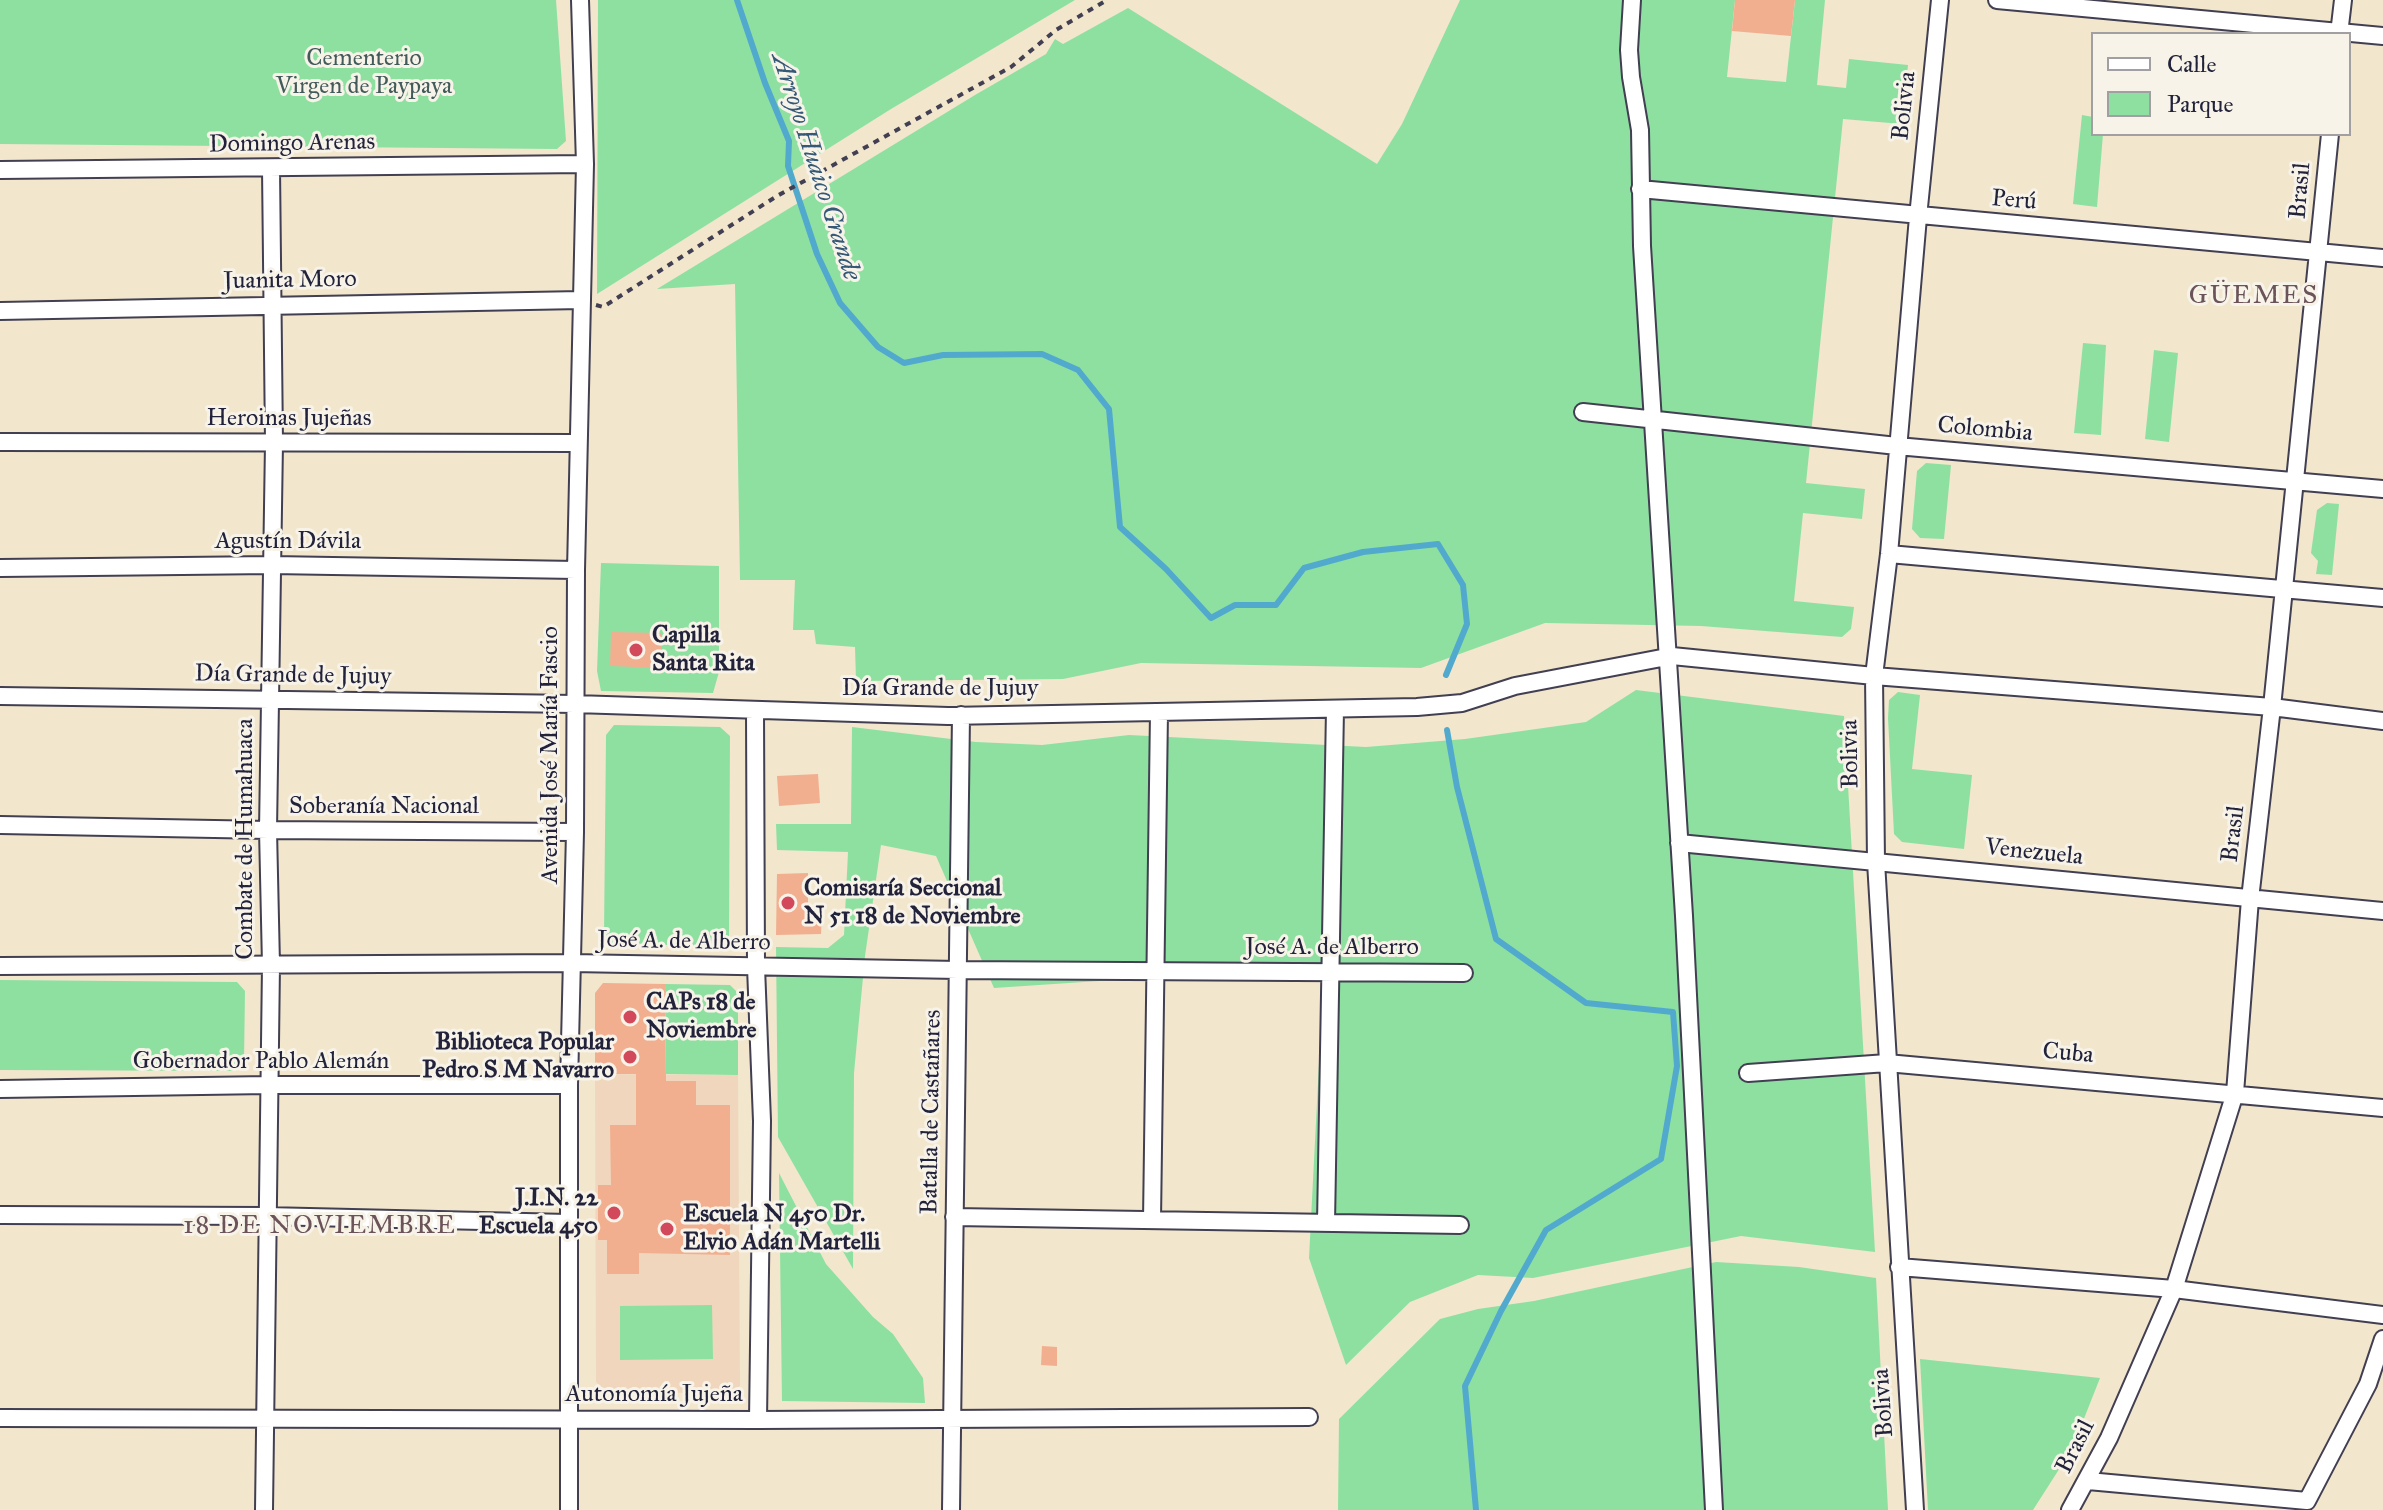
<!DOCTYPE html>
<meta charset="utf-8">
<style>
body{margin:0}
#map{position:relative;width:2383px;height:1510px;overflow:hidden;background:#f2e6cd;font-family:"IM FELL Great Primer",serif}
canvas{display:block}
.legend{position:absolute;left:2091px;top:32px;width:260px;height:104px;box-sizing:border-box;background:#f7f3e8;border:2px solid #a29fa3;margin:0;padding:10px 14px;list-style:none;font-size:24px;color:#22223b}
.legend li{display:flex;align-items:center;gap:16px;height:40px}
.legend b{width:40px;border:2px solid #a29fa3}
</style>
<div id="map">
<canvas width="2383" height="1510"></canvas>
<ul class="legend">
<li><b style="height:10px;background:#fff"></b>Calle</li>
<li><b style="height:22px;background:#8ee0a1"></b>Parque</li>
</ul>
</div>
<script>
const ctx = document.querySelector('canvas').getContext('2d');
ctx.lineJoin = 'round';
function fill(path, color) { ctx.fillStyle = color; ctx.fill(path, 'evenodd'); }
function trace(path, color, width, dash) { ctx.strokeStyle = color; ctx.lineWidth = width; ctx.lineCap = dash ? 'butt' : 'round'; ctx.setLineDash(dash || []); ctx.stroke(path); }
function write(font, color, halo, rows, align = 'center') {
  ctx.font = font + ' "IM FELL Great Primer",serif'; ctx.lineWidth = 6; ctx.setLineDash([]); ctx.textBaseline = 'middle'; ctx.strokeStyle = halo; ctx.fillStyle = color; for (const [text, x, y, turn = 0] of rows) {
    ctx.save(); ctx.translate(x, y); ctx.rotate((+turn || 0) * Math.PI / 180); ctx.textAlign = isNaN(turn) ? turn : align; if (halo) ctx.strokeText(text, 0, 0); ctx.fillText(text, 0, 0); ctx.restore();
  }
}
fill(new Path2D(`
 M595,1074L738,1075L740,1386L731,1394L605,1391L596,1382Z`), '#f0d6bc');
fill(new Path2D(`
 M0,0H556L566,141L557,149L0,144Z
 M598,0H1075L891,109L597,294Z
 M1460,0H1735L1727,77L1786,82L1795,0H1825L1817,85L1846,88L1849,59L1908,65L1902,124L1843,119L1806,483L1865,489L1862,519L1803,513L1794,601L1854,607L1851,629L1842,637L1701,626L1545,623L1421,668L1141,663L1063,679L856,681L855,647L816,644L814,630H793L795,580H740L735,284L657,289L975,95L1046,54L1055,39L1063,44L1128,8L1377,164L1402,124Z
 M2082,115L2093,117V134H2103L2097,207L2073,204Z
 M2083,343L2106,345L2101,435L2074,433Z
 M2154,350L2178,353L2169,442L2145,439Z
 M1926,463L1951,465L1944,539L1920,538L1912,529L1917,471Z
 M2327,503L2339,504L2332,575L2316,574L2318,561L2311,553L2317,510Z
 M601,563L719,566V672L713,693L601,691L597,671Z
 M1636,690L1844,716L1875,1252L1741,1236L1533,1278L1478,1275L1410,1302L1346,1365L1309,1258L1324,966L994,988L936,856L881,845L865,956L854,1073L853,1269L778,1137L776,947L828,948L844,935L848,852L777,850L776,824H851L852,727L976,742L1042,745L1129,735L1366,747L1465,739L1586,722Z
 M1898,692L1920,695L1912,769L1972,775L1964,849L1902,842L1894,834L1888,718L1889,700Z
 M614,725L720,727L730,736L729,938L720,946L612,944L604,935L606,735Z
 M0,980L237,982L245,991L244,1062L236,1071L0,1070Z
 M665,984L730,985L738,993V1075L666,1074Z
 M779,1173L826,1264L873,1317L893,1334L923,1378L925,1403L782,1401Z
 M1716,1262L1799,1267L1876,1278L1888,1510H1338L1339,1419L1440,1319L1478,1309L1534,1301Z
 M712,1305L713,1359L620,1360V1306Z
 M1920,1359L2100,1378L2072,1449L2033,1510H1928Z`), '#8ee0a1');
trace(new Path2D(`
 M737,0L765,83L789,141L788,166L817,254L840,303L878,347L904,363L943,355L1042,354L1078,370L1109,409L1120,527L1166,569L1211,618L1235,605H1276L1304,568L1363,552L1438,544L1463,585L1467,624L1446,675
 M1447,730L1457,787L1496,939L1586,1003L1673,1012L1677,1066L1661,1159L1546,1230L1501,1311L1465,1386L1476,1510`), '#51aace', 6);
fill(new Path2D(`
 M1735,0H1795L1791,36L1732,31Z
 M611,632L662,633L661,668L610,666Z
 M818,774L820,803L779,806L777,776Z
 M808,873V910L822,911L821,934L776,935L777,874Z
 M603,983L665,984L666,1081H696V1105H730V1255L639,1253V1274H607V1240H598V1185H611L610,1125H636V1074H595V993Z
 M1042,1346L1057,1347V1366L1041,1365Z`), '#f1af90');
const minor = new Path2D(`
 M1632,0L1629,50L1631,77L1640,130L1642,246L1684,916L1714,1510
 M1997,0L2383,36
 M2339,34L2343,0
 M0,170L585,164
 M1640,189L2383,258
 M0,311L581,300
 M1583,412L1897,446L2383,489
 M0,442L578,443
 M1889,554L2383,598
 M0,568L272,565L576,570
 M0,696L575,704L948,716L1417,707L1462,703L1515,686L1672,656L1874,676L2272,707L2383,721
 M755,710L756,967L762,1121L758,1420
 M0,825L268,830L575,832
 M1679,843L2383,911
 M0,966L572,963L958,970L1464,973
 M1748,1073L1887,1063L2383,1108
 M0,1089L268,1085H569
 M0,1215L266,1216L568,1223
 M954,1217L1460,1225
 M1152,1220L1159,712
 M1326,1223L1335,709
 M1899,1267L2174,1289L2383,1315
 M0,1418L758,1420L1309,1417
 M2088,1481L2307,1501L2368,1384L2383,1339
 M264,1510L271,965L268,830L274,443L271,168
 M569,1510V1085L575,832L576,570L585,164L580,0
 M951,1510L961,715
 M1915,1510L1876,862L1874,676L1889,554L1918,217L1940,0
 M2070,1510L2109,1438L2174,1289L2235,1093L2250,899L2272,707L2330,134`);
trace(minor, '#413f51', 20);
trace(new Path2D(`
 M596,305L603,307L777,196L1011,67L1056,30L1107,0`), '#413f51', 4, [6, 6]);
trace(minor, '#fff', 16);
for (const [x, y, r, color] of [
 [636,650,8,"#d1495b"],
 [788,903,8,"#d1495b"],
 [630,1017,8,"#d1495b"],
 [630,1057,8,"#d1495b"],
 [614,1213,8,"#d1495b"],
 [667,1229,8,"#d1495b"]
]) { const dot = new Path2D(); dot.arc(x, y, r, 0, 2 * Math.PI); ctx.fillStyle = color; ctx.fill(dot); trace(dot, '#f7f3e8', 3); }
write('24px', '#425b5a', '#f7f3e8', [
 ["Cementerio",364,59],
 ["Virgen de Paypaya",364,87]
]);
write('24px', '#22223b', '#f7f3e8', [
 ["Bolivia",1905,106,-84],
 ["Domingo Arenas",292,144,-1],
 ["Brasil",2301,191,-85],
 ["Perú",2014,201,5],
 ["Juanita Moro",290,281,-1],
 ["Heroinas Jujeñas",289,419],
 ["Colombia",1985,430,5],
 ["Agustín Dávila",288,542],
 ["Día Grande de Jujuy",293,676,1],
 ["Día Grande de Jujuy",940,689],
 ["Bolivia",1851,754,-91],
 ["Avenida José María Fascio",551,755,-90],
 ["Soberanía Nacional",384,807],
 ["Brasil",2234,834,-83],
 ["Combate de Humahuaca",246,839,-90],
 ["Venezuela",2034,853,6],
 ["José A. de Alberro",684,942,1],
 ["José A. de Alberro",1332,948],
 ["Cuba",2068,1054,5],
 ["Gobernador Pablo Alemán",261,1062],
 ["Batalla de Castañares",932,1112,-89],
 ["Autonomía Jujeña",654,1395],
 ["Bolivia",1884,1403,-94],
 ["Brasil",2076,1447,-63]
]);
write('bold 24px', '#22223b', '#f7f3e8', [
 ["Capilla",652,636],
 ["Santa Rita",652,664],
 ["Comisaría Seccional",804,889],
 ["N 51 18 de Noviembre",804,917],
 ["CAPs 18 de",646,1003],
 ["Noviembre",646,1031],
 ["Biblioteca Popular",614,1043,"right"],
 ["Pedro S M Navarro",614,1071,"right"],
 ["J.I.N. 22",598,1199,"right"],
 ["Escuela 450",598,1227,"right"],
 ["Escuela N 450 Dr.",683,1215],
 ["Elvio Adán Martelli",683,1243]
], 'left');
write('italic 26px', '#355876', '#f7f3e8', [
 ["Arroyo Huaico Grande",815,167,72]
]);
ctx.letterSpacing = '2px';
write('26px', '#6a5359', '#f7f3e8', [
 ["GÜEMES",2254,297],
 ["18 DE NOVIEMBRE",320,1227]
]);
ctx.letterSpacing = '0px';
</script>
